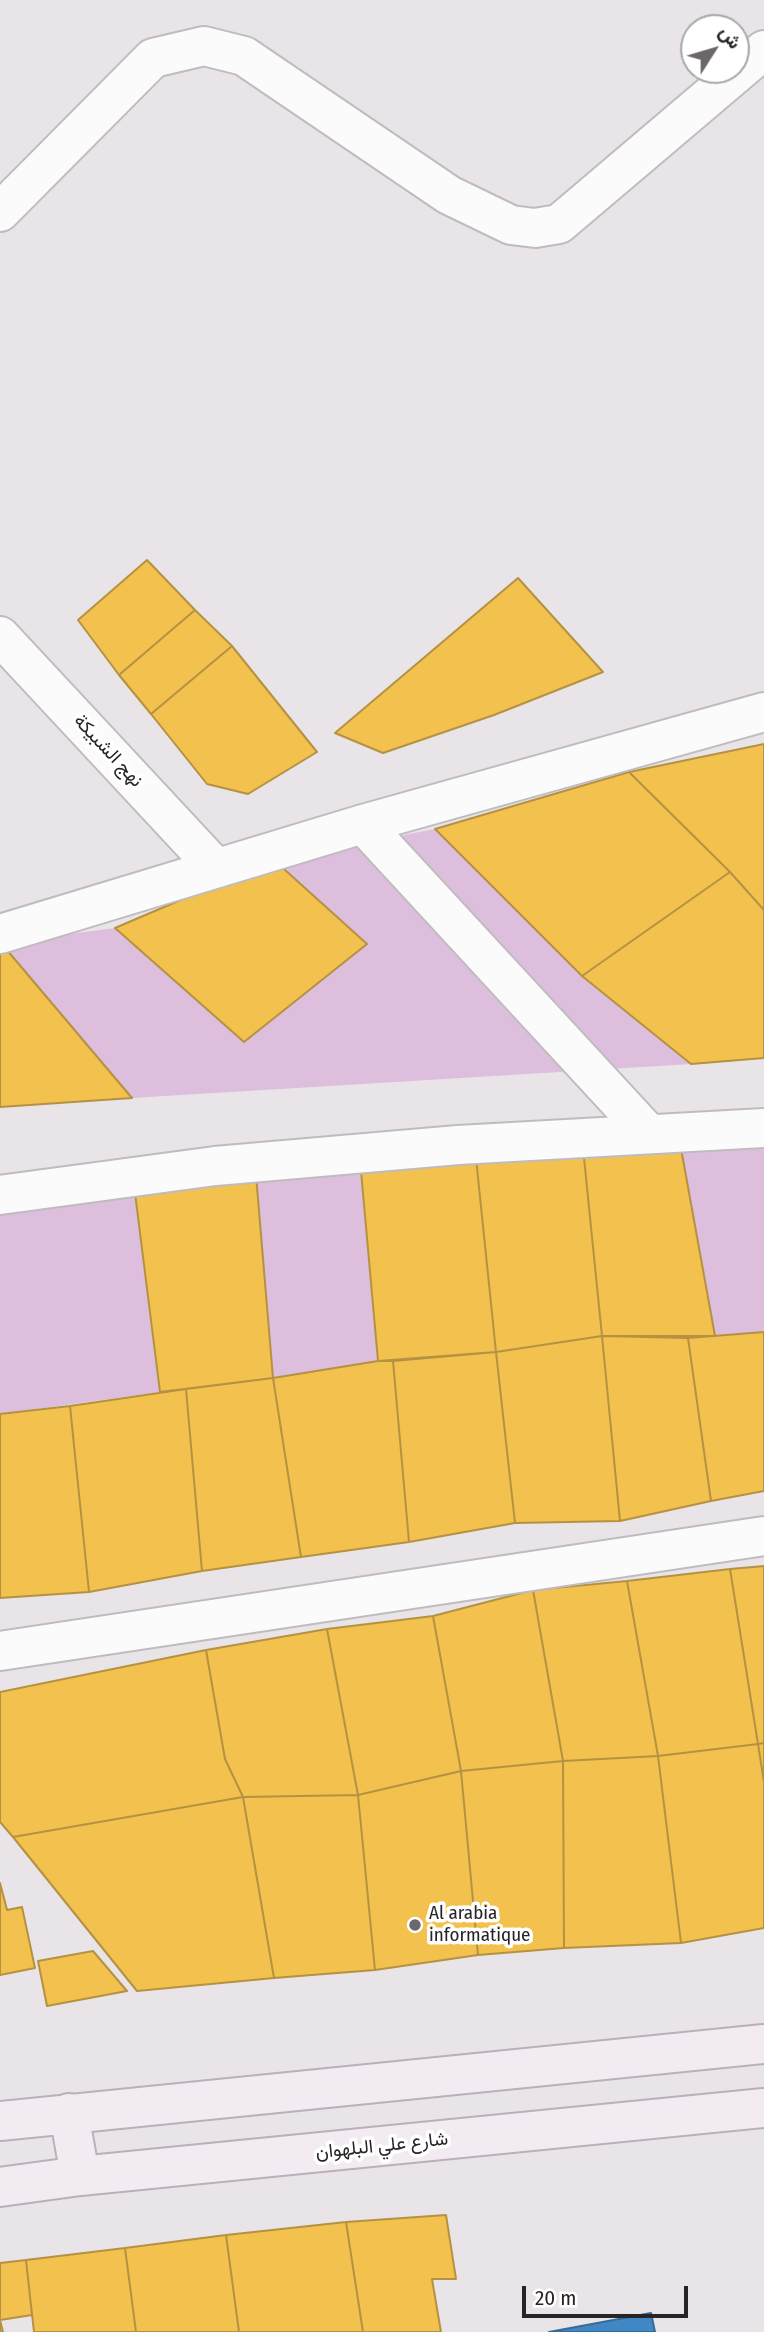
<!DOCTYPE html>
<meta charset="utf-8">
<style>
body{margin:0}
#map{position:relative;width:764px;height:2332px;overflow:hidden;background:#e8e4e8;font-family:"Fira Sans Condensed",Vazirmatn,sans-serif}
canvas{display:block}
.north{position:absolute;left:680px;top:14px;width:70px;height:70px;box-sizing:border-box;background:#fff;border:2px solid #a9a7a9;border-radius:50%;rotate:53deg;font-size:19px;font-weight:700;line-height:28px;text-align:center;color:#272427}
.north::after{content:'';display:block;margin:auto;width:24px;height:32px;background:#6b676b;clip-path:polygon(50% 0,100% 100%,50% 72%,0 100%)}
.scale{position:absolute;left:522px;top:2286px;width:166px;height:32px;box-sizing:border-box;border:4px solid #272427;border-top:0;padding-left:9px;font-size:21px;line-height:24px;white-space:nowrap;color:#272427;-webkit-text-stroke:5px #fff;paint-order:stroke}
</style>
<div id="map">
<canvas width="764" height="2332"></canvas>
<div class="north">ش</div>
<div class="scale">20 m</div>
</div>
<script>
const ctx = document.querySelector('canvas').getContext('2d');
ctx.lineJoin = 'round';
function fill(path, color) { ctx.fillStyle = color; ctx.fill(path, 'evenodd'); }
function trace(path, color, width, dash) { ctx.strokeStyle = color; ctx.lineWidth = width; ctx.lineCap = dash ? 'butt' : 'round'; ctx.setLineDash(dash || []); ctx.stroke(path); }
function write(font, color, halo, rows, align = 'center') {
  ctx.font = font + ' "Fira Sans Condensed",Vazirmatn,sans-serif'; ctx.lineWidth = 7; ctx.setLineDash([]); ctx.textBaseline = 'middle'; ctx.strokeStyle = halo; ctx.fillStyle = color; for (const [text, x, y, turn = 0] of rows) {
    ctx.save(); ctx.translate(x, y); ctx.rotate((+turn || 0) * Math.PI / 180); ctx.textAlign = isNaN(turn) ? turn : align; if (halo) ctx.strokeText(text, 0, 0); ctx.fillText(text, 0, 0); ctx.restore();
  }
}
fill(new Path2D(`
 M435,829L582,976L691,1064L132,1098L1,943L115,928L244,1042L367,944L274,860Z
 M764,1138V1332L715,1336L680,1143Z
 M361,1171L378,1361L273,1378L256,1175Z
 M135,1193L160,1392L0,1414V1202Z`), '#ddbedc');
const homes = new Path2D(`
 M147,560L195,610L119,675L78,620Z
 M518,578L603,672L494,715L383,753L335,733Z
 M195,610L232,646L151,714L119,675Z
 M232,646L317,752L248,794L207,784L151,714Z
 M764,744V910L730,872L629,772Z
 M629,772L730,872L582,976L435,829Z
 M274,860L367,944L244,1042L115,928Z
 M730,872L764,910V1058L691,1064L582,976Z
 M0,943H1L132,1098L0,1107Z
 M680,1143L715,1336H602L583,1148Z
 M583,1148L602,1336L496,1352L476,1158Z
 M476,1158L496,1352L378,1361L361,1171Z
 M256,1175L273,1378L160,1392L135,1193Z
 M764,1332V1491L711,1501L688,1338Z
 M602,1336L688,1338L711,1501L620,1521Z
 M602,1336L620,1521L515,1523L496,1352Z
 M496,1352L515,1523L409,1542L393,1361Z
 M378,1361H393L409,1542L301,1557L273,1378Z
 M273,1378L301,1557L202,1571L186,1389Z
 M186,1389L202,1571L89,1592L70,1406Z
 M70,1406L89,1592L0,1598V1414Z
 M764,1566V1743L758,1744L730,1569Z
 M730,1569L758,1744L658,1756L627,1581Z
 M627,1581L658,1756L563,1761L533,1590Z
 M533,1590L563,1761L461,1771L433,1616Z
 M433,1616L461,1771L358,1795L327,1629Z
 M327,1629L358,1795L243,1797L225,1759L206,1650Z
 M206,1650L225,1759L243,1797L13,1837L0,1822V1692Z
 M764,1743V1782L758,1744Z
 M758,1744L764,1782V1928L681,1943L658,1756Z
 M658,1756L681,1943L564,1948L563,1761Z
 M563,1761L564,1948L478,1955L461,1771Z
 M461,1771L478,1955L375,1970L358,1795Z
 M358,1795L375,1970L274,1978L243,1797Z
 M243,1797L274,1978L137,1991L13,1837Z
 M0,1883L7,1910L22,1907L35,1968L0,1975Z
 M93,1951L127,1991L47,2006L38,1961Z
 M446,2215L456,2279H432L441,2332H363L346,2222Z
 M346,2222L363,2332H239L226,2235Z
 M226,2235L239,2332H136L125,2248Z
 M125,2248L136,2332H34L26,2260Z
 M26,2260L32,2315L0,2320L3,2332H0V2263Z`);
fill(homes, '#f2c14e');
trace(homes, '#b59242', 2);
const schools = new Path2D(`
 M651,2313L655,2332H549Z`);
fill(schools, '#3f88c5');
trace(schools, '#386a96', 2);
const minor = new Path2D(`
 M0,212L153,58L204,46L244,56L449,195L511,225L535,228L559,224L764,50
 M0,636L215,867
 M363,824L649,1134
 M0,934L363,824L764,712
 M0,1195L215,1166L458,1145L764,1128
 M0,1651L764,1536`);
const primary = new Path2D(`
 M69,2113L80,2176
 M0,2121L764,2044
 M0,2187L80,2176L764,2108`);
trace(minor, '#bfbcbf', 42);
trace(primary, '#bbafbb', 42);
trace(minor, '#fcfbfc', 38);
trace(primary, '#f2ecf2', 38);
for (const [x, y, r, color] of [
 [415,1925,7,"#6b676b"]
]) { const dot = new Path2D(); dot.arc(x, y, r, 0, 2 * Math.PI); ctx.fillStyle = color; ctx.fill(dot); trace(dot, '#fff', 2.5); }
write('19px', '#272427', '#fff', [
 ["نهج الشبيكة",108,751,47],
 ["شارع علي البلهوان",382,2146,-6]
]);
write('19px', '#272427', '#fff', [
 ["Al arabia",429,1914],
 ["informatique",429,1936]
], 'left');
</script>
